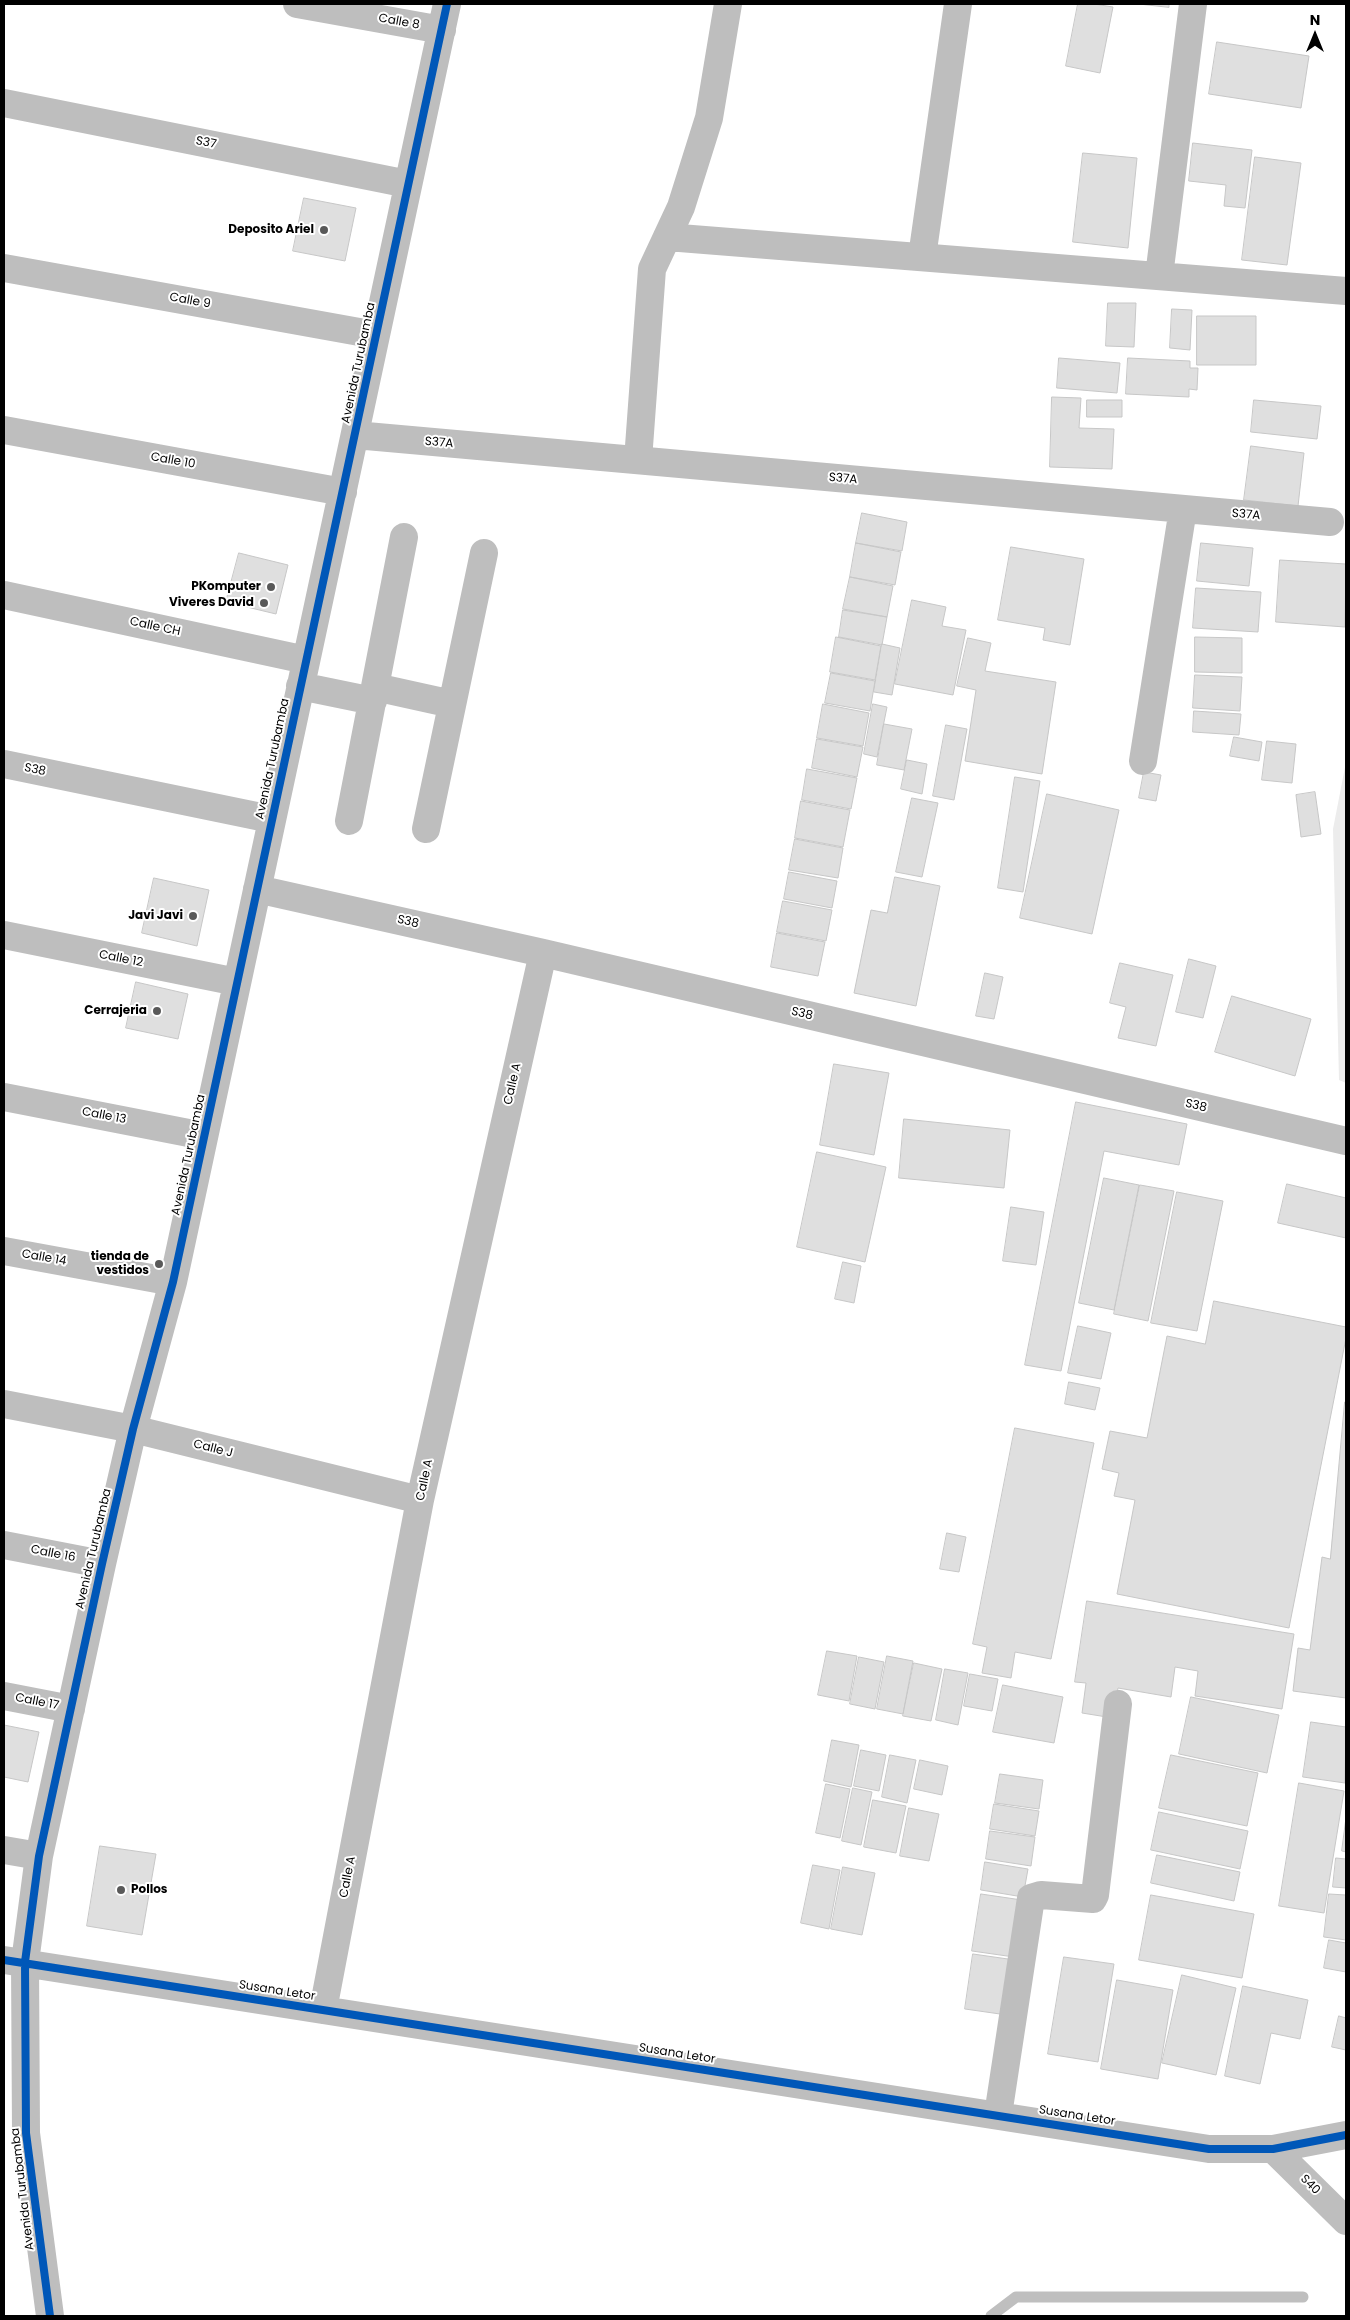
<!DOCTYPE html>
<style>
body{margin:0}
#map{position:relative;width:1350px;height:2320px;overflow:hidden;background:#fff;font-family:Poppins,sans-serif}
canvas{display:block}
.frame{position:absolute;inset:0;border:5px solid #000;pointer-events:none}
.north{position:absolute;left:1290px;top:10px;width:50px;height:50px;-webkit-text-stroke:4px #fff;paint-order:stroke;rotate:0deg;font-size:14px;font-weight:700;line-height:20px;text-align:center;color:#000}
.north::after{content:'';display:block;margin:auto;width:18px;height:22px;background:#000;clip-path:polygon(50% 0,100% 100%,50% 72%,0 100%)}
</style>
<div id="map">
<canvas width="1350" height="2320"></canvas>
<div class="frame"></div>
<div class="north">N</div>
</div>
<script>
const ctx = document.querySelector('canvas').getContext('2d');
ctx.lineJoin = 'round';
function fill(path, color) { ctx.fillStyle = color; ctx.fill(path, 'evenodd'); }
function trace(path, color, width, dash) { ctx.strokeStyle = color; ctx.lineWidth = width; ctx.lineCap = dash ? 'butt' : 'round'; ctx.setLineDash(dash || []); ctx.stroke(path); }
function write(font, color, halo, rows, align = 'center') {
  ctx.font = font + ' Poppins,sans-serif'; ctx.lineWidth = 4; ctx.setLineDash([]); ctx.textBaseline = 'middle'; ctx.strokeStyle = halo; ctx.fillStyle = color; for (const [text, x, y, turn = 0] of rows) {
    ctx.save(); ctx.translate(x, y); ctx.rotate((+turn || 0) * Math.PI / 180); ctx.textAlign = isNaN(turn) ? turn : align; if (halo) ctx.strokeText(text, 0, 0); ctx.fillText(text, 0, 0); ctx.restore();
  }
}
fill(new Path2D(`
 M1346,762V1083L1339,1080L1333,829Z`), '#ececec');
trace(new Path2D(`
 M991,2316L1016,2297H1303`), '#bfbfbf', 11);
const building = new Path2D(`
 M1078,4H1094L1113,7L1100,73L1066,66Z
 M1139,4H1169V7Z
 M1217,42L1309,56L1301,108L1209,94Z
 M1193,143L1252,150L1245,208L1224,206L1226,185L1189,181Z
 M1083,153L1137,158L1128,248L1073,242Z
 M1255,157L1301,163L1287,265L1242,260Z
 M304,198L356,208L345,261L293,251Z
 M1108,303H1136L1134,347L1106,346Z
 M1172,309L1192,310L1190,350L1170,348Z
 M1197,316H1256V365H1197Z
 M1059,358L1120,363L1117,393L1057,388Z
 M1128,358L1190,361V368H1198L1197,390L1189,389V397L1126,394Z
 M1052,397L1081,398L1079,428L1114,429L1112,469L1050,467Z
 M1087,400H1122V417H1087Z
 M1254,400L1321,406L1317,439L1251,432Z
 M1251,446L1304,453L1298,506L1244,500Z
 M862,513L907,522L902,551L856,543Z
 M856,543L901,552L895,585L850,577Z
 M1201,543L1253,548L1249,586L1197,581Z
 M1011,547L1084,559L1070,645L1043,640L1045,628L998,620Z
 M239,553L288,565L276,614L226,602Z
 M1280,560L1346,564L1345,627L1276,622Z
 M850,577L893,586L887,617L843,609Z
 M1196,588L1261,592L1258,632L1193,628Z
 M912,600L946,607L942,626L966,630L953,695L895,684Z
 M843,610L887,617L882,645L839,637Z
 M836,637L881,646L875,680L830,672Z
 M1195,637L1242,638V673L1195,672Z
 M968,638L991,643L985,671L1056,682L1042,774L965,761L976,690L957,686Z
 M882,644L900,648L892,695L874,692Z
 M831,673L875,681L870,711L825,703Z
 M1195,675L1242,677L1240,711L1193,708Z
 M823,704L869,713L863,746L817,738Z
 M873,704L887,707L877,757L864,754Z
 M1194,711L1241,714L1239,735L1193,732Z
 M884,724L912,729L904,770L877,765Z
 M946,725L967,729L954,800L933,796Z
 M1234,737L1262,742L1259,761L1230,756Z
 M817,739L863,747L857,777L812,768Z
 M1267,741L1296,744L1292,783L1262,780Z
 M907,760L927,764L922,794L901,789Z
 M807,769L857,778L851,809L802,800Z
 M1144,772L1161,775L1156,801L1139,798Z
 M1015,777L1040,781L1023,892L998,888Z
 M1315,792L1321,834L1301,837L1296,795Z
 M1047,794L1119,810L1092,934L1020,918Z
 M912,798L938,803L922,877L896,872Z
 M801,801L850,810L843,847L795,838Z
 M795,839L843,848L838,878L789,870Z
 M789,872L837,881L832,908L784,899Z
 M895,877L940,886L916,1006L854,993L871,910L887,913Z
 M154,878L209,890L197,946L142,933Z
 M783,901L832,910L826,941L777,932Z
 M777,933L825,942L818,976L771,967Z
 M1189,959L1216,966L1203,1018L1176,1012Z
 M1120,963L1173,975L1156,1046L1118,1038L1126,1007L1110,1003Z
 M985,973L1003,977L994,1019L976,1016Z
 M136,982L188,994L178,1039L126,1028Z
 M1232,996L1311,1019L1295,1076L1215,1052Z
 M834,1064L889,1073L874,1155L820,1145Z
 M1076,1102L1187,1124L1179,1165L1104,1151L1061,1371L1025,1365Z
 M904,1119L1010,1130L1004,1188L899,1178Z
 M817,1152L886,1167L865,1262L797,1247Z
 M1104,1178L1139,1185L1114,1310L1079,1303Z
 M1287,1184L1346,1198V1238L1278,1223Z
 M1140,1185L1174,1191L1148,1321L1114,1314Z
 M1177,1192L1223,1201L1197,1331L1151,1323Z
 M1011,1207L1044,1212L1036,1265L1003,1261Z
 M843,1262L861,1266L854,1303L835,1299Z
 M1214,1301L1346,1327V1338L1289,1628L1117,1594L1135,1500L1114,1496L1119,1473L1102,1469L1110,1431L1147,1438L1167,1336L1205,1344Z
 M1078,1326L1111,1333L1101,1379L1068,1373Z
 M1069,1382L1100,1388L1095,1410L1065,1404Z
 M1345,1402H1346V1698L1293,1691L1298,1648L1310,1650L1322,1557L1330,1559Z
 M1015,1428L1094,1443L1051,1659L1015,1652L1011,1678L982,1673L987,1647L973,1644Z
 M947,1533L966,1537L959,1572L940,1569Z
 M1087,1601L1294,1634L1282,1709L1195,1696L1198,1671L1175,1667L1171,1697L1118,1688L1113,1718L1082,1713L1086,1683L1075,1682Z
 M827,1651L857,1656L849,1701L818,1695Z
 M887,1656L913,1661L903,1714L877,1709Z
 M859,1657L884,1662L875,1709L850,1704Z
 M914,1663L942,1669L931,1721L903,1716Z
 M945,1669L968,1673L958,1725L936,1720Z
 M970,1674L998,1679L992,1711L964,1706Z
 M1003,1685L1063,1697L1054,1743L993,1732Z
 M1191,1697L1279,1715L1267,1773L1179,1754Z
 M1311,1722L1346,1727L1345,1783L1303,1777Z
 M4,1725L39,1732L28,1782L4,1777Z
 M832,1740L859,1745L851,1787L824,1781Z
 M861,1750L886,1755L879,1791L854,1786Z
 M890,1755L916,1760L907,1803L882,1797Z
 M1171,1755L1258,1773L1247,1826L1159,1808Z
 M920,1760L948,1766L942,1795L914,1789Z
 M1000,1774L1043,1780L1039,1809L995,1803Z
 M1299,1783L1344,1791L1324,1913L1279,1906Z
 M826,1784L850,1789L840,1838L816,1833Z
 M853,1788L872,1792L861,1845L842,1841Z
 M873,1800L906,1806L896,1853L864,1847Z
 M994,1804L1039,1811L1035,1836L990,1829Z
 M909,1808L939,1814L929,1861L900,1856Z
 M1159,1812L1248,1831L1240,1869L1151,1850Z
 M1346,1818V1852L1342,1851Z
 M990,1831L1035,1837L1031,1866L986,1859Z
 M100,1846L156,1854L142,1935L87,1926Z
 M1157,1855L1240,1872L1234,1901L1151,1883Z
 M1336,1858L1346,1859V1888L1333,1887Z
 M985,1862L1028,1869L1023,1897L981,1890Z
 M813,1865L840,1870L829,1929L801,1923Z
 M843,1867L875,1873L862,1935L831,1929Z
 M981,1894L1022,1900L1014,1957L972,1951Z
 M1329,1894L1346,1895V1940L1324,1937Z
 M1151,1895L1254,1914L1242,1978L1139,1960Z
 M1329,1940L1346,1943V1972L1324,1968Z
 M973,1954L1015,1960L1007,2015L965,2009Z
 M1064,1957L1114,1964L1098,2062L1048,2054Z
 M1182,1975L1236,1988L1216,2075L1162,2063Z
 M1117,1980L1173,1990L1158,2079L1101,2069Z
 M1243,1986L1308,2000L1300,2039L1271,2033L1260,2084L1225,2076Z
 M1339,2016L1346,2018V2050L1332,2047Z`);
fill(building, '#dfdfdf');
trace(building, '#c7c7c7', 1);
trace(new Path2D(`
 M297,4L442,30
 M4,103L408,184
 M667,237L1346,291
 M922,257L958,4
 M4,268L376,335
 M1159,276L1193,4
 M4,430L343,492
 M355,435L1330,522
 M638,460L652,269L681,207L709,118L728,4
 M4,595L306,660
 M300,686L373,701
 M375,687L452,704
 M1143,761L1183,509
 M4,764L271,819
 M349,821L404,537
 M426,829L484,553
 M257,889L543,953L1346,1141
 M4,935L237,982
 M4,1097L204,1136
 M4,1251L173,1282
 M4,1404L133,1429L420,1500
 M4,1545L102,1564
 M4,1696L71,1709
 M4,1850L39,1856
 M4,1960L1209,2149H1273L1346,2135
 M323,2010L420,1500L543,953
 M998,2115L1031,1898L1041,1895L1093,1899L1095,1895L1118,1704
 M1273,2149L1346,2221
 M50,2316L26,2133L25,1962L39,1856L102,1564L133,1429L173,1282L447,4`), '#bebebe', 28);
trace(new Path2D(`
 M4,1960L1209,2149H1273L1346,2135
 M50,2316L26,2133L25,1962L39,1856L102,1564L133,1429L173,1282L447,4`), '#0057b8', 8);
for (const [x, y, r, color] of [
 [324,230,5,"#595959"],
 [271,587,5,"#595959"],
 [264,603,5,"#595959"],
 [193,916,5,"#595959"],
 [157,1011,5,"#595959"],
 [159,1264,5,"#595959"],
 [121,1890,5,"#595959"]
]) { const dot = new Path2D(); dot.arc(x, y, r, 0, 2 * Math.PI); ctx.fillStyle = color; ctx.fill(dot); trace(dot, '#fff', 2); }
write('12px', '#000', '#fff', [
 ["Calle 8",399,22,10],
 ["S37",206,143,11],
 ["Calle 9",190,301,10],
 ["Avenida Turubamba",359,363,-78],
 ["S37A",439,443,5],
 ["Calle 10",173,461,10],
 ["S37A",843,479,5],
 ["S37A",1246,515,5],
 ["Calle CH",155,627,12],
 ["Avenida Turubamba",273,759,-78],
 ["S38",35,770,12],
 ["S38",408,922,13],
 ["Calle 12",121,959,11],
 ["S38",802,1014,13],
 ["Calle A",513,1084,-77],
 ["S38",1196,1106,13],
 ["Calle 13",104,1116,11],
 ["Avenida Turubamba",189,1155,-78],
 ["Calle 14",44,1258,10],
 ["Calle J",213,1449,14],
 ["Calle A",425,1480,-78],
 ["Avenida Turubamba",94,1549,-77],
 ["Calle 16",53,1554,11],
 ["Calle 17",37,1702,11],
 ["Calle A",348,1877,-79],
 ["Susana Letor",277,1991,9],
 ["Susana Letor",677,2054,9],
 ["Susana Letor",1077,2116,9],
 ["S40",1310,2185,45],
 ["Avenida Turubamba",23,2189,-97]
]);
write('bold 12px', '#000', '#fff', [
 ["Deposito Ariel",314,230],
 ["PKomputer",261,587],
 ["Viveres David",254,603],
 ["Javi Javi",183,916],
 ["Cerrajeria",147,1011],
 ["tienda de",149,1257],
 ["vestidos",149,1271],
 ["Pollos",131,1890,"left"]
], 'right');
</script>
